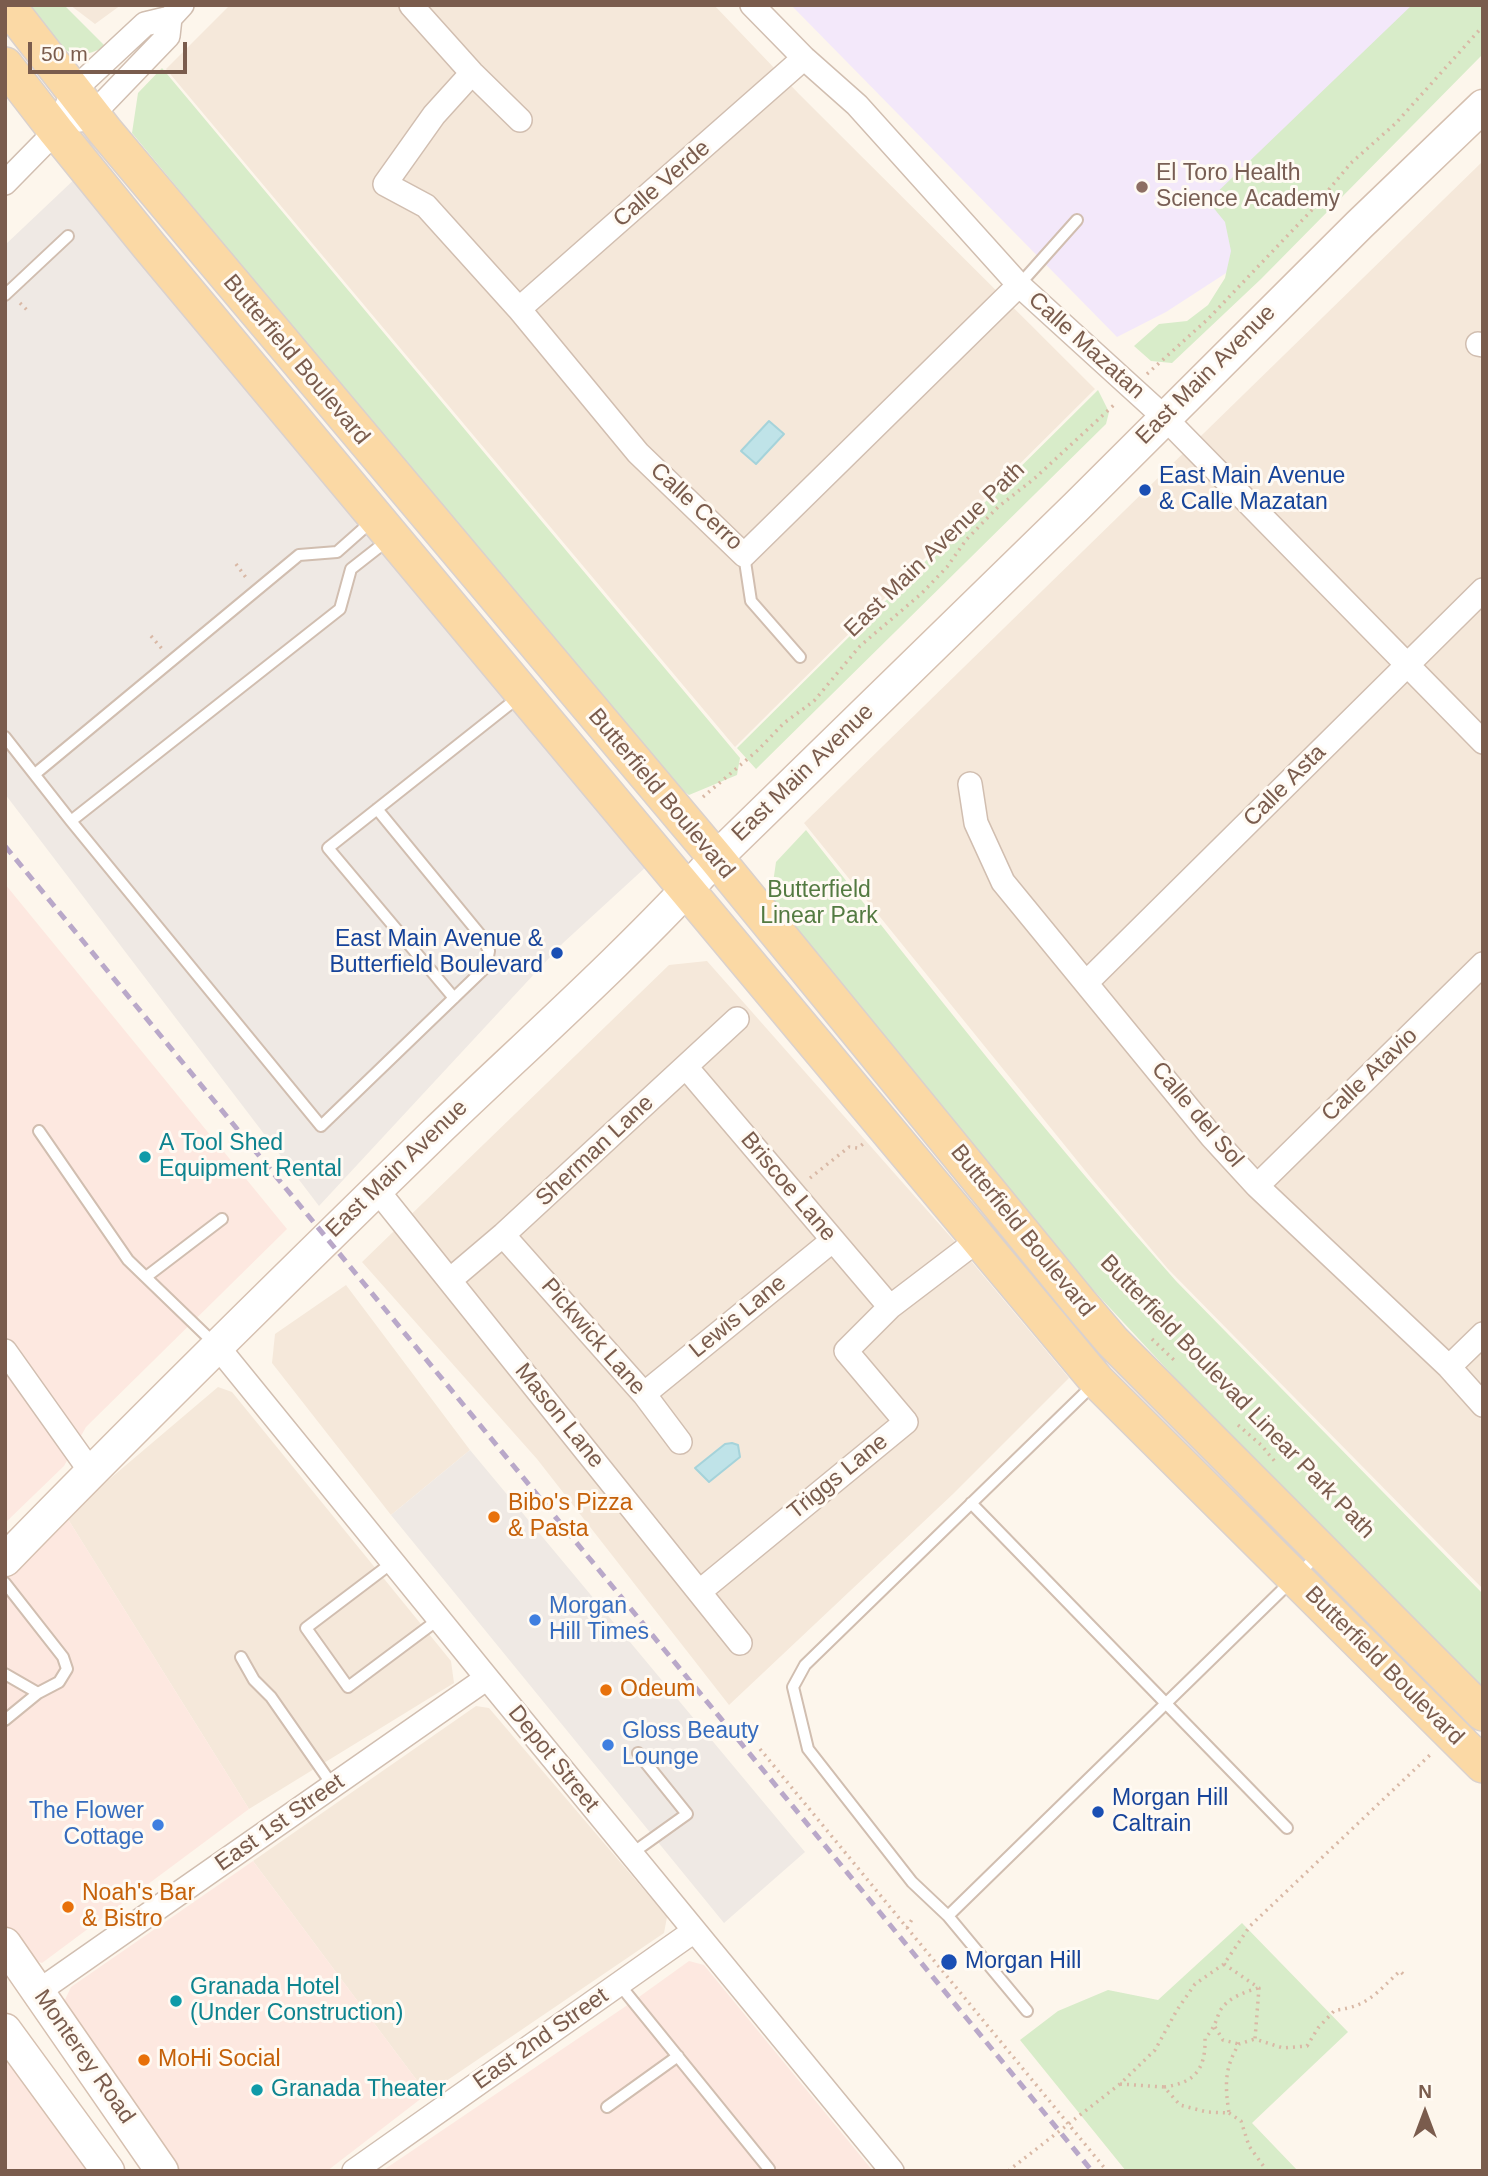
<!DOCTYPE html>
<style>
body{margin:0}
#map{position:relative;width:1488px;height:2176px;overflow:hidden;background:#fdf6ec;font-family:Helvetica,sans-serif}
canvas{display:block}
.frame{position:absolute;inset:0;border:7px solid #7a5c4d;pointer-events:none}
.north{position:absolute;left:1390px;top:2078px;width:70px;height:70px;-webkit-text-stroke:5px #fffaf3;paint-order:stroke;rotate:0deg;font-size:19px;font-weight:700;line-height:28px;text-align:center;color:#7a5c4d}
.north::after{content:'';display:block;margin:auto;width:24px;height:32px;background:#7a5c4d;clip-path:polygon(50% 0,100% 100%,50% 72%,0 100%)}
.scale{position:absolute;left:28px;top:42px;width:159px;height:32px;box-sizing:border-box;border:4px solid #7a5c4d;border-top:0;padding-left:9px;font-size:21px;line-height:24px;white-space:nowrap;color:#7a5c4d;-webkit-text-stroke:5px #fffaf3;paint-order:stroke}
</style>
<div id="map">
<canvas width="1488" height="2176"></canvas>
<div class="frame"></div>
<div class="north">N</div>
<div class="scale">50 m</div>
</div>
<script>
const ctx = document.querySelector('canvas').getContext('2d');
ctx.lineJoin = 'round';
function fill(path, color) { ctx.fillStyle = color; ctx.fill(path, 'evenodd'); }
function trace(path, color, width, dash) { ctx.strokeStyle = color; ctx.lineWidth = width; ctx.lineCap = dash ? 'butt' : 'round'; ctx.setLineDash(dash || []); ctx.stroke(path); }
function write(font, color, halo, rows, align = 'center') {
  ctx.font = font + ' Helvetica,sans-serif'; ctx.lineWidth = 6; ctx.setLineDash([]); ctx.textBaseline = 'middle'; ctx.strokeStyle = halo; ctx.fillStyle = color; for (const [text, x, y, turn = 0] of rows) {
    ctx.save(); ctx.translate(x, y); ctx.rotate((+turn || 0) * Math.PI / 180); ctx.textAlign = isNaN(turn) ? turn : align; if (halo) ctx.strokeText(text, 0, 0); ctx.fillText(text, 0, 0); ctx.restore();
  }
}
fill(new Path2D(`
 M70,5H121L95,24Z
 M230,5H714L799,94L1095,389L735,747L166,69Z
 M1483,161V1589L1168,1269L1092,1179L804,823Z
 M707,961L956,1243L1069,1378L953,1494L729,1705L537,1459L362,1262L669,965Z
 M346,1285L470,1450L391,1515L272,1363L275,1334Z
 M218,1387L232,1392L451,1661L454,1683L249,1809L66,1516Z
 M476,1706L489,1708L667,1917L664,1933L427,2094L253,1861Z`), '#f5e8da');
fill(new Path2D(`
 M5,884L287,1229L86,1427L64,1466L5,1523Z
 M66,1516L249,1809L42,1963L22,1956L5,1931V1577Z
 M253,1861L427,2094L327,2171H179L63,2004L71,1987Z
 M689,1961L704,1965L873,2171H382L632,2002Z
 M5,2056L90,2171H5Z`), '#fde8e0');
fill(new Path2D(`
 M80,174L647,866L563,943L319,1206L5,794V245Z
 M470,1450L805,1852L724,1923L391,1515Z`), '#efe9e4');
fill(new Path2D(`
 M791,5H1483V11L1240,264L1166,312L1117,337Z`), '#f3e8fa');
fill(new Path2D(`
 M28,5H64L105,46C65,71 49,33 28,5Z
 M1412,5H1483V54L1261,279L1172,363L1151,361L1134,346L1159,324L1187,321L1208,305L1225,278L1231,251L1225,222L1208,201Z
 M162,68L740,758L737,775L689,795L666,778L132,133L138,93Z
 M1098,390L1109,412L1106,424L756,769L737,748Z
 M806,830C926,982 1047,1136 1176,1281L1483,1594V1693L1189,1393L1057,1251L774,908L773,883L776,862Z
 M1242,1923L1348,2032L1252,2123L1298,2171H1126L1020,2040L1058,2011L1108,1990L1158,2000Z`), '#d8ecc9');
const water = new Path2D(`
 M769,421L784,434L756,464L741,451Z
 M732,1443L738,1445L740,1457L709,1482L695,1468L725,1444Z`);
fill(water, '#bfe3e8');
trace(water, '#a5d3da', 2);
const lane = new Path2D(`
 M1019,285L1077,220
 M5,295L68,236
 M744,555L751,601L800,657
 M5,737L71,821L321,1126L486,967L489,951L482,937L377,809
 M35,774L299,555L337,552L372,521
 M71,821L340,609L351,569L388,540
 M454,998L328,848L520,696
 M39,1131L128,1260L215,1344
 M146,1277L222,1219
 M971,1503L1287,1828
 M393,1562L306,1628L348,1687L439,1619
 M5,1583L63,1657L67,1669L59,1682L38,1693L5,1720
 M241,1657L254,1680L271,1697L333,1786
 M5,1674L38,1693
 M631,1854L687,1814L638,1753
 M948,1916L1319,1554
 M619,1984L769,2169L767,2171
 M1027,2011L948,1916L912,1882L808,1749L793,1687L805,1665L1095,1383
 M607,2107L678,2056`);
const street = new Path2D(`
 M411,5L472,73L520,120
 M752,5L804,58L857,105L1019,285L1164,417L1483,742
 M472,73L434,115L385,184L426,206L519,309L638,453L744,555L1019,285
 M80,120L92,115L168,36L170,18
 M5,183L56,131L73,91L145,24L170,18L182,5
 M519,309L804,58
 M1478,344L1483,345
 M970,784L976,823L1003,882L1212,1137L1257,1186L1449,1367L1483,1405
 M1087,982L1483,590
 M686,1067L890,1307
 M1257,1186L1483,964
 M377,1190L740,1643
 M503,1235L644,1394L680,1442
 M450,1280L503,1235L737,1019
 M217,1346L487,1678L892,2171
 M5,1351L91,1472
 M1449,1367L1483,1334
 M644,1394L833,1240
 M699,1592L906,1422L846,1351L890,1307L978,1240
 M39,1991L487,1678
 M354,2171L694,1931`);
const secondary = new Path2D(`
 M5,1560C146,1415 291,1273 436,1132C530,1042 628,955 716,858L1077,506L1359,225L1483,106
 M5,1944L162,2171
 M5,2030L108,2171`);
const primary = new Path2D(`
 M7,5L105,131L716,858L1079,1302L1113,1342L1483,1713
 M5,65L56,131L150,247L1097,1381L1483,1765`);
trace(lane, '#d1beb0', 14);
trace(street, '#d1beb0', 26);
trace(secondary, '#d6c0b0', 35);
trace(primary, '#dad1cd', 38);
trace(new Path2D(`
 M20,303L28,311
 M1147,374L1208,319L1311,211L1351,163L1396,123L1483,26
 M236,564L247,579
 M151,636L163,650
 M703,797L758,750L784,723L814,701L860,646L921,594L947,567L966,540L998,507L1035,478L1116,403
 M810,1178L849,1147L858,1148L863,1144
 M1152,1339L1174,1360
 M1238,1425L1261,1445L1277,1464
 M760,1749L1107,2171
 M907,1928L914,1916
 M1224,1964L1259,1988L1255,2039L1283,2048L1307,2046L1318,2028L1335,2010C1368,2007 1377,1992 1400,1971L1406,1977
 M1215,2027L1223,2040L1239,2044
 M1120,2084L1164,2087L1180,2105L1207,2112L1229,2113C1225,2086 1224,2068 1239,2044L1255,2039
 M1164,2087C1194,2083 1206,2070 1205,2038C1213,2030 1215,2024 1219,2013C1225,1999 1244,1992 1258,1988
 M1229,2113L1241,2121L1249,2146L1267,2171
 M1008,2171L1120,2084L1155,2050L1177,2010L1195,1984L1224,1964L1250,1926L1432,1753`), '#d9b8a5', 3.5, [2, 5]);
trace(lane, '#fff', 10);
trace(street, '#fff', 23);
trace(secondary, '#fff', 32);
trace(primary, '#fbd9a5', 35);
trace(new Path2D(`
 M5,846L1092,2171`), '#b9a8c9', 5, [10, 7]);
for (const [x, y, r, color] of [
 [1142,187,7,"#8d6e63"],
 [1145,490,7,"#1a4fb4"],
 [557,953,7,"#1a4fb4"],
 [145,1157,7,"#0f9aa8"],
 [494,1517,7,"#e8710a"],
 [535,1620,7,"#3f7fe0"],
 [606,1690,7,"#e8710a"],
 [608,1745,7,"#3f7fe0"],
 [1098,1812,7,"#1a4fb4"],
 [158,1825,7,"#3f7fe0"],
 [68,1907,7,"#e8710a"],
 [949,1962,9,"#1a4fb4"],
 [176,2001,7,"#0f9aa8"],
 [144,2060,7,"#e8710a"],
 [257,2090,7,"#0f9aa8"]
]) { const dot = new Path2D(); dot.arc(x, y, r, 0, 2 * Math.PI); ctx.fillStyle = color; ctx.fill(dot); trace(dot, '#fffaf3', 2.5); }
write('23px', '#785e54', '#fffaf3', [
 ["El Toro Health",1156,174],
 ["Science Academy",1156,200]
], 'left');
write('23px', '#7a5c4d', '#fffaf3', [
 ["Calle Verde",662,184,-41],
 ["Calle Mazatan",1086,346,42],
 ["Butterfield Boulevard",296,360,50],
 ["East Main Avenue",1206,375,-45],
 ["Calle Cerro",696,507,43],
 ["East Main Avenue Path",935,550,-44],
 ["East Main Avenue",803,773,-44],
 ["Calle Asta",1285,786,-45],
 ["Butterfield Boulevard",661,794,50],
 ["Calle Atavio",1370,1075,-44],
 ["Calle del Sol",1197,1115,50],
 ["Sherman Lane",595,1151,-43],
 ["East Main Avenue",397,1169,-44],
 ["Briscoe Lane",788,1187,50],
 ["Butterfield Boulevard",1022,1231,51],
 ["Lewis Lane",738,1317,-39],
 ["Pickwick Lane",593,1337,49],
 ["Butterfield Boulevad Linear Park Path",1237,1397,46],
 ["Mason Lane",559,1416,51],
 ["Triggs Lane",838,1477,-39],
 ["Butterfield Boulevard",1384,1666,45],
 ["Depot Street",553,1759,51],
 ["East 1st Street",280,1823,-35],
 ["East 2nd Street",541,2039,-35],
 ["Monterey Road",84,2057,55]
]);
write('23px', '#164399', '#fffaf3', [
 ["East Main Avenue",1159,477],
 ["& Calle Mazatan",1159,503],
 ["East Main Avenue &",543,940,"right"],
 ["Butterfield Boulevard",543,966,"right"],
 ["Morgan Hill",1112,1799],
 ["Caltrain",1112,1825],
 ["Morgan Hill",965,1962]
], 'left');
write('23px', '#537a41', '#fffaf3', [
 ["Butterfield",819,891],
 ["Linear Park",819,917]
]);
write('23px', '#0d838f', '#fffaf3', [
 ["A Tool Shed",159,1144],
 ["Equipment Rental",159,1170],
 ["Granada Hotel",190,1988],
 ["(Under Construction)",190,2014],
 ["Granada Theater",271,2090]
], 'left');
write('23px', '#c56008', '#fffaf3', [
 ["Bibo's Pizza",508,1504],
 ["& Pasta",508,1530],
 ["Odeum",620,1690],
 ["Noah's Bar",82,1894],
 ["& Bistro",82,1920],
 ["MoHi Social",158,2060]
], 'left');
write('23px', '#366cbe', '#fffaf3', [
 ["Morgan",549,1607],
 ["Hill Times",549,1633],
 ["Gloss Beauty",622,1732],
 ["Lounge",622,1758],
 ["The Flower",144,1812,"right"],
 ["Cottage",144,1838,"right"]
], 'left');
</script>
